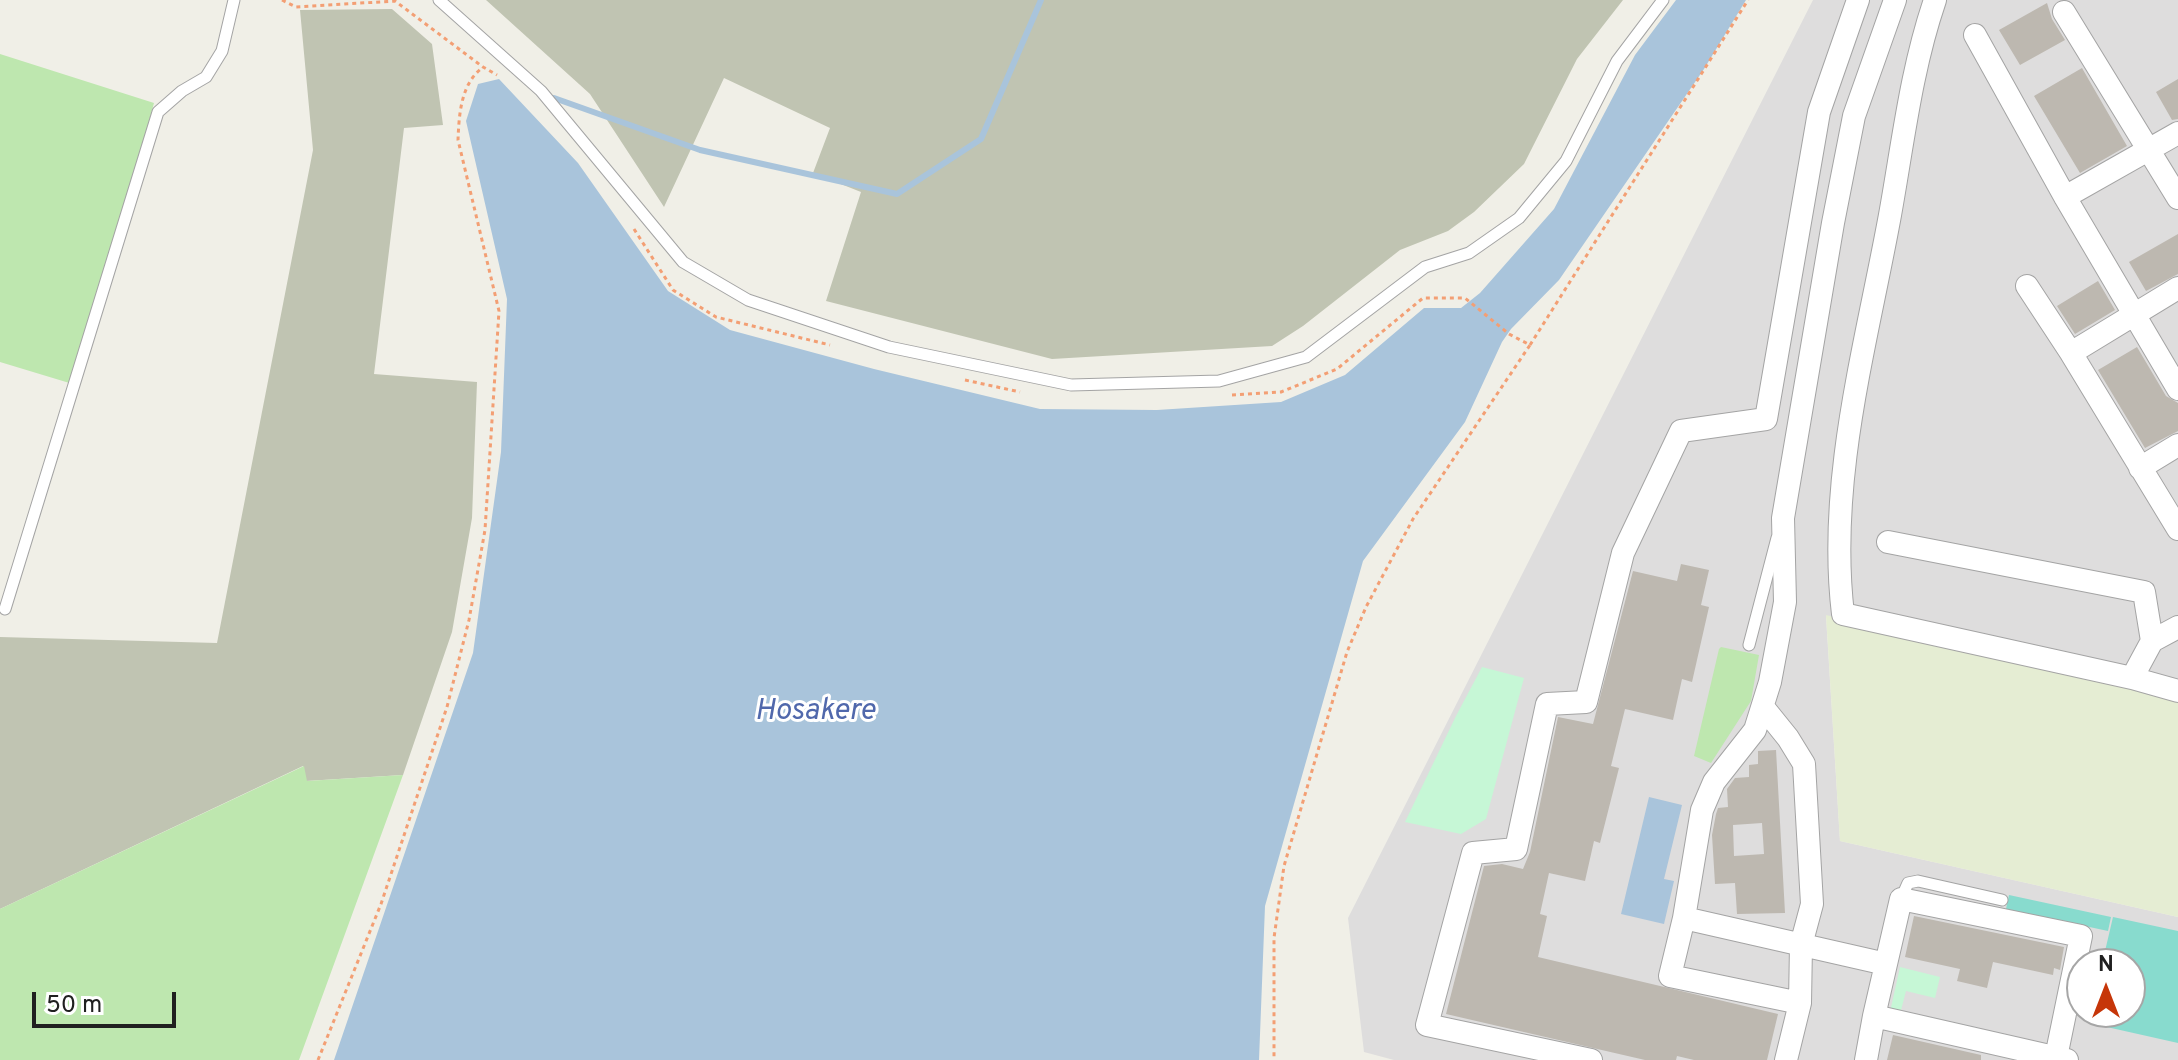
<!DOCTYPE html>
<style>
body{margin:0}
#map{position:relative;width:2178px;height:1060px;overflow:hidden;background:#f0efe7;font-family:Overpass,sans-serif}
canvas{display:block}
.north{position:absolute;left:2066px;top:948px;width:80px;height:80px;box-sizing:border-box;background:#fff;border:2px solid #a6a6a6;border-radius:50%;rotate:0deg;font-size:22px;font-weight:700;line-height:32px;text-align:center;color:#202020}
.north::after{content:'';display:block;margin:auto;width:28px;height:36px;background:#c63609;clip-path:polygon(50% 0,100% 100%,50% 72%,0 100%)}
.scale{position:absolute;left:32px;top:992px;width:144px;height:36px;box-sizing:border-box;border:4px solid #202020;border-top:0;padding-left:10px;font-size:24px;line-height:28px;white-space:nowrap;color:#202020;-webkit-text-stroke:6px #fff;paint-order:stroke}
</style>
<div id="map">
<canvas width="2178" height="1060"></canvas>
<div class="north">N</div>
<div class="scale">50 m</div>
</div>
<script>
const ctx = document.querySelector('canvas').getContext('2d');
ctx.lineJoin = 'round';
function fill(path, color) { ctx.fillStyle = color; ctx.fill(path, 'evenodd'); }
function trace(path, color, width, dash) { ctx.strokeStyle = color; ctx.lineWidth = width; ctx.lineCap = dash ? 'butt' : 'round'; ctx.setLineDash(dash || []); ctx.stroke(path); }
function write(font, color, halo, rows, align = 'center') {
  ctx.font = font + ' Overpass,sans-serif'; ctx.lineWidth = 6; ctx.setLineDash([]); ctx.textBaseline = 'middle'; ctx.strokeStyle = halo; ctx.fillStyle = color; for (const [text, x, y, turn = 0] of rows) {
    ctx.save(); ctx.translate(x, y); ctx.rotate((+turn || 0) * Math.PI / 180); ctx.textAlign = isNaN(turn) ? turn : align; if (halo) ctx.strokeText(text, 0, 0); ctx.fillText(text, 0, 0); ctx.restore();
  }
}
fill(new Path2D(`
 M1813,0H2178V698L1826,616L1840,841L2178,917V1060H1394L1364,1052L1348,918ZM2082,964H2130V1012H2082Z`), '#dedddd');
fill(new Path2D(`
 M486,0H1623L1577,59L1524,164L1474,212L1448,231L1400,250L1303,326L1272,346L1052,359L826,301L861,192L813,173L830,128L724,78L664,207L590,94Z
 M392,9L432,44L443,125L404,128L374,374L477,382L472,518L452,632L403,775L306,781L303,766L0,909V637L217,643L313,150L300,10Z`), '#c0c4b2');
fill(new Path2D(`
 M1826,615L2178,698V917L1840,841Z`), '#e5edd3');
fill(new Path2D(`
 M0,54L154,103L76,385L0,362Z
 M1721,647L1759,655L1751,701L1711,763L1694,756L1719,649Z
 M304,766L307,781L403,775L299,1060H0V909Z`), '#bee7af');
fill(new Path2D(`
 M1482,667L1524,678L1486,819L1461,834L1405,822L1456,716Z
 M1900,967L1940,977L1935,998L1906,991L1900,1014L1890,1012Z`), '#c6f7d6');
fill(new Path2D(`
 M2009,895L2111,917L2108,931L2006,909Z
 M2113,917L2178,931V1043L2089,1023L2091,1012H2130V964H2102Z`), '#88dbce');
fill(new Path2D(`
 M1676,0H1746L1704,69L1559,280L1511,329L1502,342L1465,422L1363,561L1265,906L1259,1060H334L473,653L501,452L507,299L466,121L478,84L499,79L578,163L668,291L730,330L874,369L1040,409L1157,410L1281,402L1345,375L1424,308H1461L1480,293L1554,209L1635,55Z
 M1649,797L1682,805L1664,879L1674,881L1664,924L1621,914Z`), '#a9c4db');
trace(new Path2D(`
 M554,98L700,150L897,194L981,139L1041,0`), '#a9c4db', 6);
fill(new Path2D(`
 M2047,3L2052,19L2065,40L2020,65L1999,30Z
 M2082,68L2127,146L2080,173L2034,96Z
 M2178,79V119L2172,120L2156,92Z
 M2178,234V274L2146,291L2129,262Z
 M2098,281L2115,310L2075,334L2057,306Z
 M2137,347L2166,396L2178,403V431L2145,448L2098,370Z
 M1681,564L1709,570L1701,605L1709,607L1692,682L1682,679L1673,720L1625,709L1611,766L1619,768L1600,843L1594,841L1585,881L1549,873L1540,914L1547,916L1538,957L1778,1014L1767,1060H1694L1677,1056L1676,1060H1645L1446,1014L1484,866L1502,864L1523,869L1530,852L1558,717L1593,724L1633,571L1677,581Z
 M1776,750L1785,913L1737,914L1735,883L1715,884L1712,835L1716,814L1718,808L1728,807L1727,789L1735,778L1749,777V765L1758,764V751ZM1762,823L1764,854L1734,856L1733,825Z
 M1914,916L2064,947L2060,970L2054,968L2053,975L1993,962L1987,988L1957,981L1960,969L1905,957Z
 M1893,1035L1981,1055V1060H1887Z`), '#bdb8b0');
const lane = new Path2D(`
 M439,0L541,91L683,262L748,300L889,347L1071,385L1219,381L1306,357L1425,267L1469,253L1519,218L1566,161L1617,61L1663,0
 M5,609L158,112L182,91L206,77L222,51L234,0
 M1749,645L1777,538
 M1901,899L1908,883L1918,881L2002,900`);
const street = new Path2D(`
 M1935,0C1911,70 1903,143 1890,215C1866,346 1827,481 1843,614L2132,678L2152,641L2178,627
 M2064,12L2178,198
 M1975,35L2065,197L2178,389
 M2065,197L2178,133
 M2027,286L2071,353L2178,529
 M2071,353L2178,288
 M2140,468L2178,445
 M1888,542L2144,592L2152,641
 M2132,678L2178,691
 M1763,707L1788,738L1804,764L1812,904L1801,945L1800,1003L1670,976L1684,918L1702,810L1714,782L1755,730L1770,682L1785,602L1783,518L1833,223L1854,116L1895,0
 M1684,918L1886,964L1874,1016L2067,1060
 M1886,964L1901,899L2081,936L2056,1057
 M1591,1060L1427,1025L1473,853L1516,849L1547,704L1586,702L1623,553L1681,431L1766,419L1819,112L1858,0
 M1786,1060L1800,1003
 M1866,1060L1874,1016`);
trace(lane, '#a4a4a4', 13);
trace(street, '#a4a4a4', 24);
trace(new Path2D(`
 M282,0L296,7L395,1L483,67L497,75
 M634,229L673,290L716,317L830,345
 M1530,345L1748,0
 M965,380L1020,392
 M1232,395L1281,392L1337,369L1423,298H1465L1509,334L1530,345L1413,519L1366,607L1347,652L1284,866L1274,938V1060
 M318,1060L381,904L447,707L469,620L485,530L499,311L458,140C459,114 461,84 482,68`), '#f39f74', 3, [4, 4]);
trace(lane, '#fff', 11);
trace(street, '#fff', 22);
write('italic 30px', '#5068ac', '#fff', [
 ["Hosakere",815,713]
]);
</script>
